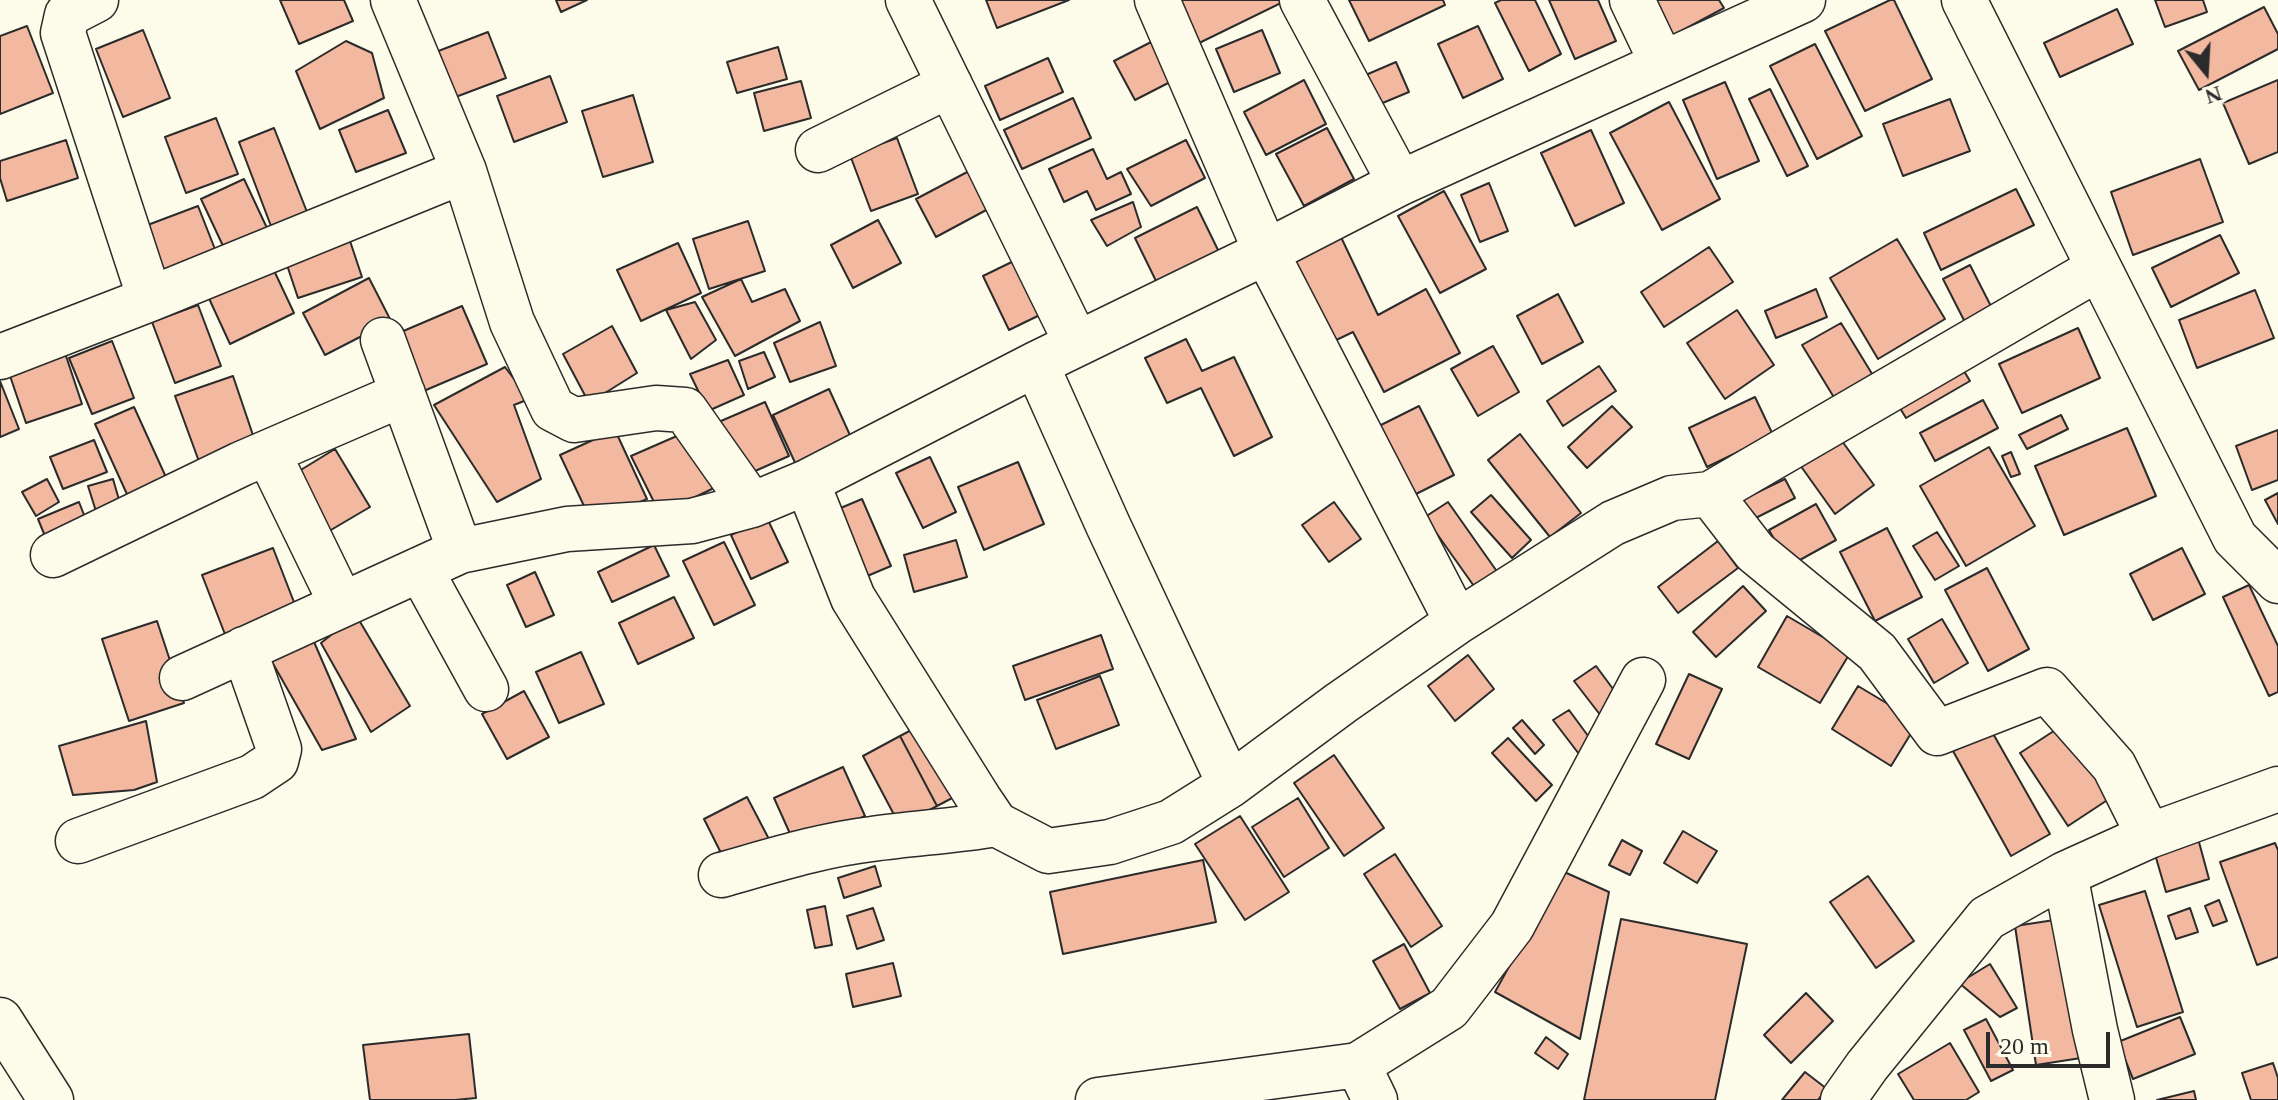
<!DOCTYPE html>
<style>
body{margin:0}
#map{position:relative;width:2278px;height:1100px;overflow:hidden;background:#fdfbea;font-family:Georgia,serif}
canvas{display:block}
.north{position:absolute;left:2166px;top:32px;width:80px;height:80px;-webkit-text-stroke:6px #fdfbea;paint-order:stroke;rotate:162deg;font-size:22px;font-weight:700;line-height:32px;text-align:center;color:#2b2b2b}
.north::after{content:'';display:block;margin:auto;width:28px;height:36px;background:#2b2b2b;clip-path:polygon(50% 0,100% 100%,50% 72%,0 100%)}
.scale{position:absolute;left:1986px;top:1032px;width:124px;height:36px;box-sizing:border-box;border:4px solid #2b2b2b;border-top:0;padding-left:10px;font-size:24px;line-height:28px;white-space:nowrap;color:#2b2b2b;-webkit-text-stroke:6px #fdfbea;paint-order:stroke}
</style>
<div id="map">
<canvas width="2278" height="1100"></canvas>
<div class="north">N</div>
<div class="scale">20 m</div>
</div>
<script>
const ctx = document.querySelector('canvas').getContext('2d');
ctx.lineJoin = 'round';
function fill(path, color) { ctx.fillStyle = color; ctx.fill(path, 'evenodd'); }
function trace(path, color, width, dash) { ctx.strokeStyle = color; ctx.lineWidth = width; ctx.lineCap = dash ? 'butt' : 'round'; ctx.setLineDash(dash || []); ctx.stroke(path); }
const building = new Path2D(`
 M280,0H344L353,21L299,44Z
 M556,0H587L561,12Z
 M986,0H1069L997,28Z
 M1170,0H1287L1193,46Z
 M1349,0H1443L1445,5L1369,41Z
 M1501,0H1535L1561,54L1529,71L1495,3Z
 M1549,0H1598L1616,41L1575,59Z
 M1652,0H1719L1724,8L1672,36Z
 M1890,0H1894L1932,79L1865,111L1825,31Z
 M2155,0H2203L2207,12L2165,27Z
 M2264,7L2278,34V49L2199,90L2178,51Z
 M2117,9L2133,44L2060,77L2044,43Z
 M27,26L53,93L0,114V36Z
 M1478,26L1503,79L1463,98L1438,44Z
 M143,30L170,98L123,117L96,49Z
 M1262,30L1280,73L1234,92L1216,49Z
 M488,32L506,78L437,104L420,58Z
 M1155,40L1176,79L1135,100L1114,61Z
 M346,41L372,53L384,98L320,129L296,71Z
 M1815,44L1862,136L1817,159L1770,66Z
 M778,47L787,79L737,93L727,62Z
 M1048,58L1063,92L1000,120L985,86Z
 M1396,62L1409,92L1373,107L1361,77Z
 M550,76L567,122L514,142L497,96Z
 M1304,80L1326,124L1266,155L1244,112Z
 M2278,80V152L2249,164L2223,103Z
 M801,81L811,118L764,131L754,93Z
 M1725,82L1759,161L1717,179L1683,100Z
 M1770,89L1808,166L1787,176L1749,99Z
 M633,95L653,162L603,177L582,111Z
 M1073,98L1091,138L1022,169L1004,130Z
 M1950,99L1970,151L1903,176L1883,124Z
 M1669,102L1720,199L1662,230L1610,133Z
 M388,110L406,153L356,172L339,130Z
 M216,118L238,174L186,193L165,137Z
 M274,128L307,212L271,226L239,142Z
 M1327,128L1354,179L1304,206L1276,154Z
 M1591,130L1624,203L1575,226L1541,153Z
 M897,138L918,194L871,211L850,155Z
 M66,140L78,178L7,201L0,178V161Z
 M1186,140L1205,178L1151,206L1127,169Z
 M1093,149L1107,179L1121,172L1131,194L1096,210L1087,191L1064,202L1049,169Z
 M2200,159L2223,222L2133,255L2111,192Z
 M971,170L990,208L936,237L916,199Z
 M244,179L274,243L231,263L201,199Z
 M1489,183L1508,231L1480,242L1461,195Z
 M2016,189L2034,225L1941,270L1924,233Z
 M1444,191L1486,269L1440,293L1398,216Z
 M1133,202L1141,227L1107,246L1091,220Z
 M198,206L222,267L153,293L129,232Z
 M1197,207L1219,252L1157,283L1135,238Z
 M878,220L901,263L853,288L831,245Z
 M748,221L765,271L709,289L693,239Z
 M1340,235L1378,315L1426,289L1460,353L1384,392L1353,332L1330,343L1289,259Z
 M2220,235L2239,273L2171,307L2152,268Z
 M349,238L362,277L298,298L285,259Z
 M1897,239L1945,319L1878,359L1830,278Z
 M678,243L701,293L641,321L617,270Z
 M1709,247L1733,282L1664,327L1641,292Z
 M1024,256L1050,310L1009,330L983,276Z
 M270,262L294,313L230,344L206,292Z
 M1970,265L1998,320L1971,334L1943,279Z
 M369,278L391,321L325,355L303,313Z
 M741,279L752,302L785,289L800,321L735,356L702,297Z
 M1816,289L1827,317L1776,338L1765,311Z
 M2255,290L2274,338L2197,368L2179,320Z
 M1558,294L1583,342L1542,364L1517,316Z
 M695,302L716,340L691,359L666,310Z
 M198,305L221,366L175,383L152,322Z
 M462,306L487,364L419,393L394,335Z
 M1737,310L1774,365L1725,399L1687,343Z
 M820,322L836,366L790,382L774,343Z
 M1841,323L1877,382L1838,404L1802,345Z
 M612,326L637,373L589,403L563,354Z
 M2078,328L2100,378L2022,413L1999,364Z
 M1186,339L1202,371L1234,357L1272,437L1234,456L1201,388L1167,403L1145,358Z
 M112,341L134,398L92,414L69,358Z
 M1493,346L1519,392L1478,416L1451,369Z
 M63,347L82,404L26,423L7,367Z
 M764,352L775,377L748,389L739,361Z
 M1956,358L1970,381L1906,418L1892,395Z
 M728,360L744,395L708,411L690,374Z
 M1599,366L1616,391L1563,426L1547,401Z
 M505,367L529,399L514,405L541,479L497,502L434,405Z
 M233,376L257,447L201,467L175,396Z
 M0,381L19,429L0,437Z
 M829,389L854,444L798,469L773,415Z
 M1755,397L1773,435L1707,467L1689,428Z
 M1983,400L1998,428L1935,461L1920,433Z
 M765,402L789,456L737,479L714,424Z
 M1419,406L1454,475L1398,503L1363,434Z
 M1612,406L1632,427L1587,468L1568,447Z
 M134,407L170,486L131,503L95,424Z
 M2061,415L2068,429L2027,449L2019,435Z
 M2127,428L2156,496L2064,535L2035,466Z
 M615,430L647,499L592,523L560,455Z
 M2278,430V480L2252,490L2236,446Z
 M686,432L714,488L660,514L631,456Z
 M1520,434L1581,513L1550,537L1488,460Z
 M1839,437L1874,485L1835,514L1800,465Z
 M94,440L107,472L63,489L50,457Z
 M1989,447L2035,526L1966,566L1920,486Z
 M335,449L370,507L319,537L286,479Z
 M2011,452L2020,474L2011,477L2002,456Z
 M930,457L956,512L923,528L896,473Z
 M1018,462L1044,524L984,550L958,487Z
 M47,479L59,502L36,516L22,492Z
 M113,479L124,517L100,524L88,486Z
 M1785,479L1795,498L1744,524L1733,504Z
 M2278,493V524L2265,500Z
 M1491,495L1531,540L1512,558L1471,512Z
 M862,499L891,566L853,582L824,515Z
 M79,502L90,530L49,546L38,519Z
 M1334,502L1361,539L1329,562L1302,525Z
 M1448,502L1503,580L1481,596L1425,517Z
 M1816,504L1836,540L1789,566L1769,530Z
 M767,518L788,562L751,579L731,535Z
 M1887,528L1922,597L1875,621L1840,552Z
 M1937,532L1959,566L1935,580L1913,546Z
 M956,540L967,577L914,592L904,555Z
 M1718,541L1738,568L1678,613L1658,587Z
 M724,542L755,605L714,625L683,561Z
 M654,545L669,576L612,602L598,572Z
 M273,548L299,615L228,642L202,575Z
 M2182,548L2205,594L2153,620L2130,574Z
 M1987,568L2029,649L1988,671L1945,590Z
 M535,572L554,615L526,627L507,585Z
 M2249,585L2278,646V692L2269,696L2223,597Z
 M1743,586L1766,611L1716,657L1693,632Z
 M674,597L694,638L638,664L619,623Z
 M356,615L410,706L371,732L321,643Z
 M1787,616L1850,653L1820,703L1758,667Z
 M1942,619L1968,663L1934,683L1908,639Z
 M157,621L184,703L129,721L102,639Z
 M308,628L356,739L322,750L263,646Z
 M1101,635L1113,669L1025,700L1013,666Z
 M581,652L604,704L559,723L536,672Z
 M1468,655L1494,689L1455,721L1428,686Z
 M1596,666L1622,701L1601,716L1574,681Z
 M1689,674L1722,689L1689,759L1656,744Z
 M1100,676L1119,725L1056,749L1037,700Z
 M1858,686L1918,722L1891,766L1832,729Z
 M524,691L549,737L507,759L482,714Z
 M1569,710L1597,748L1582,758L1553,720Z
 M1522,720L1544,745L1535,754L1513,728Z
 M146,721L157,782L134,790L73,795L59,746Z
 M2063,725L2112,797L2068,826L2020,753Z
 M919,726L956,796L937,806L900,736Z
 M1991,730L2050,834L2011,856L1953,751Z
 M900,736L937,806L900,826L863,756Z
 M1508,738L1552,785L1536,801L1492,753Z
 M1334,755L1384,828L1344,856L1294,783Z
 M843,767L865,816L796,847L774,798Z
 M747,797L771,843L727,865L704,819Z
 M1298,798L1329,848L1284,877L1252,827Z
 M1240,816L1289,892L1245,920L1195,844Z
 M1683,831L1717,851L1697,883L1664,863Z
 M2196,831L2209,879L2166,892L2152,844Z
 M1622,840L1642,851L1630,875L1609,865Z
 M2275,843L2278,850V957L2257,965L2220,862Z
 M1395,854L1442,926L1411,947L1364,874Z
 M1203,860L1216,922L1063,954L1050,892Z
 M875,866L881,886L844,898L838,878Z
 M1562,871L1609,892L1580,1039L1495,992Z
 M1868,876L1914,941L1876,968L1830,902Z
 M2145,891L2183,1012L2137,1027L2099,905Z
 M2219,900L2227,921L2213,926L2205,906Z
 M825,906L832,945L815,948L807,910Z
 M873,908L884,940L857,949L847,916Z
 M2190,908L2198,932L2176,939L2168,916Z
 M1621,919L1747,944L1715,1100H1584Z
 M2061,919L2081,1058L2036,1065L2015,926Z
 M1404,944L1430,993L1400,1009L1373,961Z
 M893,963L901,996L853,1007L846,974Z
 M1990,964L2017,1008L2000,1017L1959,983Z
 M1806,993L1833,1021L1791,1063L1764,1035Z
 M2180,1017L2195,1054L2133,1079L2118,1042Z
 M1986,1019L2013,1070L1991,1081L1964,1030Z
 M469,1034L476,1098L455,1100H370L363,1045Z
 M1546,1037L1568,1054L1558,1069L1535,1053Z
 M1950,1043L1979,1092L1966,1100H1914L1898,1074Z
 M2273,1063L2278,1078V1100H2251L2242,1073Z
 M1805,1072L1827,1089L1818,1100H1782Z
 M2194,1091L2196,1100H2157Z`);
fill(building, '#f2b8a0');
trace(building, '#2b2b2b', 2);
const minor = new Path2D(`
 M96,0L67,15L63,33L150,299
 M393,0L464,171L512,322L553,409L574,420L656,408L685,410L752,505L807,482L1036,364L1266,252L1400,183L1803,0
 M908,0L1077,344
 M1157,0L1266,252L1457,622
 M1302,0L1400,183
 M1632,0L1662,63
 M1964,0L2235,538L2278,581
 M818,150L950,85
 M383,340L460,551
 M0,357L150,299L464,171
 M1036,364L1108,525L1230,785
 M268,453L342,605
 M807,482L853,598L979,799L996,824L1048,851L1110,842L1171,822L1230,785L1341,703L1457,622L1613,523L1672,498L1710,494L2099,268
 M1710,494L1755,552L1877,652L1937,733L2047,690L2114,766L2149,836
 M53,555L241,464L403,394
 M420,569L486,689
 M182,678L460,551L567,529L692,521L752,505
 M78,841L252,777L276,761L279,749L244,649
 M2065,874L2095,1030L2112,1100
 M721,875C771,861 821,845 872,839C914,833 955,831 996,824
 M0,1020L51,1100
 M1358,1065L1375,1100
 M1098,1100L1358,1065L1449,1008L1512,926L1643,680
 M1843,1100L1867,1066L1987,918L2065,874L2149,836L2278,789`);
trace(minor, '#2b2b2b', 47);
trace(minor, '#fdfbea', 44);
</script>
